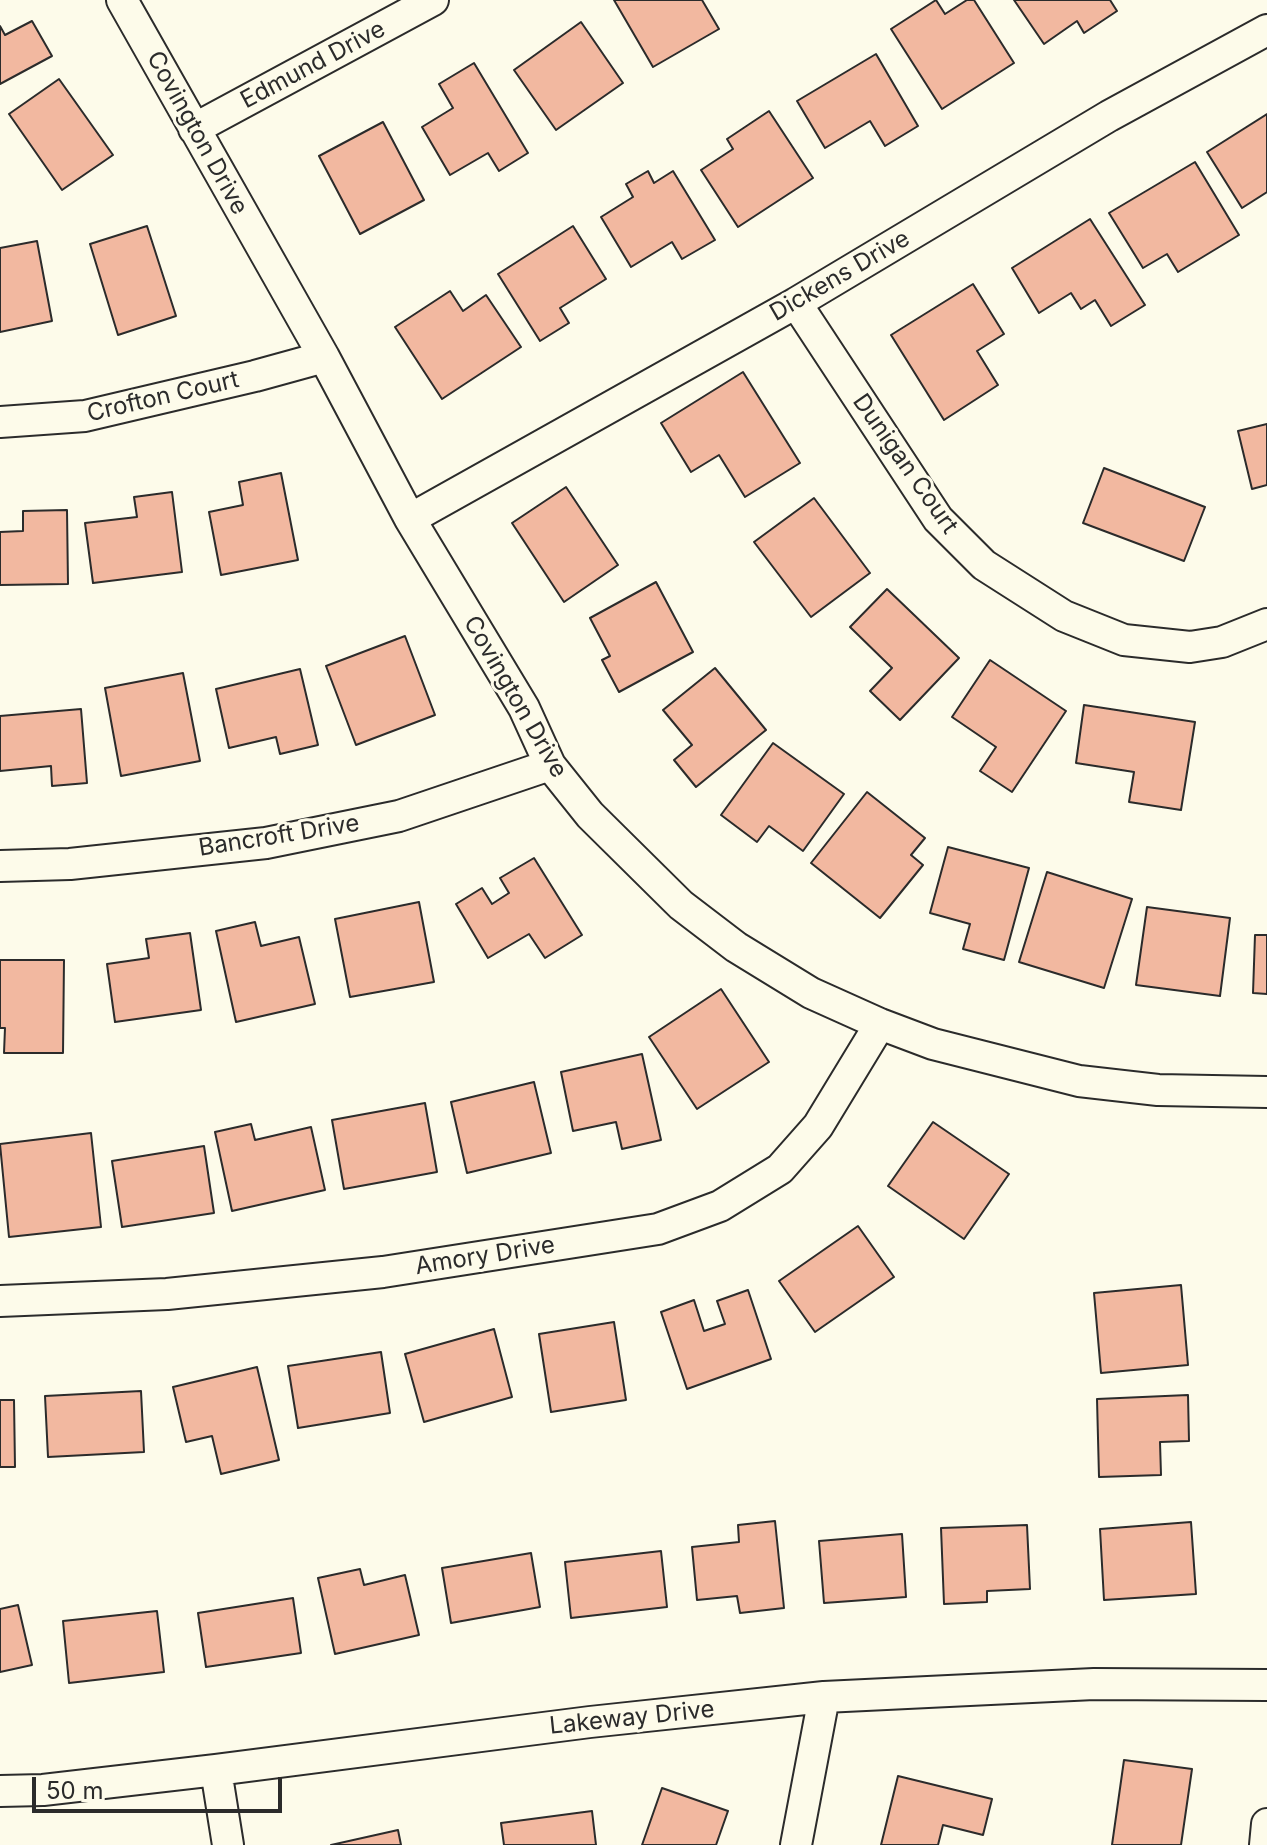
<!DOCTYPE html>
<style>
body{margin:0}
#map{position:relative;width:1267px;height:1845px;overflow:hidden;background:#fdfbea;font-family:Inter,sans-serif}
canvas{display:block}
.scale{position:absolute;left:32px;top:1777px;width:250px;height:36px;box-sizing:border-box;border:4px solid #2b2b2b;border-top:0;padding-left:10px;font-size:24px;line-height:28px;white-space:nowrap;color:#2b2b2b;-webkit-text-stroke:6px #fdfbea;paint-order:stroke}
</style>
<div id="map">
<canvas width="1267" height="1845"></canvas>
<div class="scale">50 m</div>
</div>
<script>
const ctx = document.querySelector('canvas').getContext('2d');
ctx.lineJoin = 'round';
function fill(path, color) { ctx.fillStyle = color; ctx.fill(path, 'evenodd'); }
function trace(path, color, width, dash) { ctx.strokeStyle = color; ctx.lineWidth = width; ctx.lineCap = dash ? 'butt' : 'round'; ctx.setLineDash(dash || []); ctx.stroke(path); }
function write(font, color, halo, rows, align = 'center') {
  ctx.font = font + ' Inter,sans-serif'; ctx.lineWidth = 6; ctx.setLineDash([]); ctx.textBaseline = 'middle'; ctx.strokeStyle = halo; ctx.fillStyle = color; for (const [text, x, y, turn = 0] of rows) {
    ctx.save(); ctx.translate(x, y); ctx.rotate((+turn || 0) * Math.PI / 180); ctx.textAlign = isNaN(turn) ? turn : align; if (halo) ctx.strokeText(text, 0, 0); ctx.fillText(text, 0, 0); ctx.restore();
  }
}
const building = new Path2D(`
 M614,0H702L719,29L653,67Z
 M936,0L945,14L967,0H974L1014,63L942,109L891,29Z
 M1014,0H1110L1117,11L1084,33L1077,21L1044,44Z
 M32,21L52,56L0,84V26L5,35Z
 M581,22L623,83L556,130L514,70Z
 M876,54L918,126L885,146L870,121L825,148L797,101Z
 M474,63L528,153L499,171L488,153L450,175L422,127L453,108L439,84Z
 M59,79L113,155L62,190L9,114Z
 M769,111L813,178L738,227L701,170L733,149L727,139Z
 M1267,114V192L1242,208L1207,152Z
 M383,122L424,200L360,234L319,156Z
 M1195,162L1239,235L1178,272L1167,254L1143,268L1109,213Z
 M648,171L654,183L673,171L715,240L682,259L672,242L631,267L601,217L633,197L626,184Z
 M1090,219L1145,305L1111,326L1095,300L1081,309L1071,293L1039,313L1012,268Z
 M147,226L176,316L118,335L90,244Z
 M573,226L606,279L560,308L569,323L540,341L498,274Z
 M37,241L52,321L0,332V248Z
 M973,284L1004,334L977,351L998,385L944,420L891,335Z
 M450,291L463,311L486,295L521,347L442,399L395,327Z
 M743,372L800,463L745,497L719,455L691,472L661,423Z
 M1267,424V485L1252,489L1238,431Z
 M1104,468L1205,507L1184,561L1083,523Z
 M281,473L298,560L221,575L209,512L243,505L239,482Z
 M566,487L618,565L564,602L512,523Z
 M172,492L182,572L93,583L85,523L137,517L134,497Z
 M814,498L870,573L811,617L754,542Z
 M67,510L68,584L0,585V532L23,531V511Z
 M656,582L693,652L619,692L602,660L610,656L590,618Z
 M887,589L959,658L900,720L870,691L892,668L850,627Z
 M405,636L435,715L356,745L326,666Z
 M990,660L1066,711L1012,792L980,771L996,747L952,717Z
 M715,668L766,730L696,787L674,760L692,745L663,710Z
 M300,669L318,745L280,754L276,737L229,748L216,689Z
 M183,673L200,761L121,776L105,688Z
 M1084,705L1195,722L1181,810L1129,802L1134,772L1076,763Z
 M81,709L87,783L52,786L51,766L0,771V716Z
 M773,743L844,794L803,851L769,826L757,842L721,815Z
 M867,792L925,838L911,855L923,865L880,918L811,863Z
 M948,847L1029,868L1004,960L963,949L970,924L930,913Z
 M534,858L582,935L545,958L529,934L488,958L456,904L482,888L492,904L509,893L500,878Z
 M1047,872L1132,899L1104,988L1019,962Z
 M419,902L434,982L350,997L335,919Z
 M1147,907L1230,918L1220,996L1136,985Z
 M255,922L261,946L299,937L315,1004L236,1022L216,931Z
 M190,933L201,1010L115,1022L107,964L149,958L146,939Z
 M1255,935H1267V994L1253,993Z
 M0,960H64L63,1053H4L5,1028H0Z
 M721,989L769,1062L697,1109L649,1037Z
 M642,1054L661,1140L622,1149L616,1122L573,1131L561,1072Z
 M534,1082L551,1153L467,1173L451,1102Z
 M425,1103L437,1172L344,1189L332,1120Z
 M933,1122L1009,1174L964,1239L888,1186Z
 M251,1124L255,1140L311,1127L325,1190L232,1211L215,1132Z
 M91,1133L101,1227L9,1237L0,1144Z
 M204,1146L214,1213L122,1227L112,1161Z
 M858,1226L894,1277L815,1332L779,1281Z
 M1181,1285L1188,1365L1101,1373L1094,1293Z
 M748,1290L771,1359L687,1389L661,1312L694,1300L704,1331L725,1324L717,1301Z
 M614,1322L626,1400L551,1412L539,1334Z
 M494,1329L512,1397L424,1422L405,1354Z
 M381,1352L390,1413L298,1428L288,1366Z
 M257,1367L279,1460L221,1474L212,1436L186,1442L173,1387Z
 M141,1391L144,1452L48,1457L45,1396Z
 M1188,1395L1189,1441L1160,1442L1161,1475L1099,1477L1097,1399Z
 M0,1400H14L15,1467H0Z
 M775,1521L784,1608L740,1613L737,1596L697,1600L692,1547L739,1542L738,1525Z
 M1191,1522L1196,1594L1104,1600L1100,1529Z
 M1027,1525L1030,1589L987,1591V1602L944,1604L941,1528Z
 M902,1534L906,1597L824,1603L819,1541Z
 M661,1551L667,1607L571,1618L565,1562Z
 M531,1553L540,1607L451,1623L442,1568Z
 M360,1569L364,1585L405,1575L419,1635L335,1654L318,1578Z
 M293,1598L301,1653L206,1667L198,1613Z
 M18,1605L32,1665L0,1672V1609Z
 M157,1611L164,1672L69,1683L63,1621Z
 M1124,1760L1192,1769L1181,1845H1112Z
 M898,1776L992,1799L983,1835L943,1825L938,1845H881Z
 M662,1788L728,1811L716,1845H642Z
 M592,1811L596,1845H504L501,1823Z
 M398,1830L401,1845H331Z`);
fill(building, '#f2b8a0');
trace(building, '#2b2b2b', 2);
const minor = new Path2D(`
 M122,0L324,357L410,519L524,708L550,765L590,815L681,905L736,947L811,993L880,1024L933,1044L1079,1081L1158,1090L1267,1092
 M194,129L433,0
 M796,303L938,519L984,565L1064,616L1124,640L1190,647L1222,642L1267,624
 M0,422L85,416L255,376L324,357
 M410,519L796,303L1109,116L1267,30
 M0,866L70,864L266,843L399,816L550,765
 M0,1301L167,1294L383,1272L658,1229L720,1206L780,1169L818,1126L880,1024
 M216,1770L228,1845
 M0,1791L43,1790L216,1770L590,1722L824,1697L1094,1684L1267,1685
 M796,1845L824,1697
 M1265,1845L1267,1824`);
trace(minor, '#2b2b2b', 34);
trace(minor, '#fdfbea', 30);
write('24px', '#2b2b2b', '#fdfbea', [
 ["Edmund Drive",313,65,-28],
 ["Covington Drive",197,133,61],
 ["Dickens Drive",840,276,-30],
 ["Crofton Court",163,397,-13],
 ["Dunigan Court",905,464,55],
 ["Covington Drive",515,697,60],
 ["Bancroft Drive",279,836,-9],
 ["Amory Drive",485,1256,-9],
 ["Lakeway Drive",632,1718,-6]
]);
</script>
